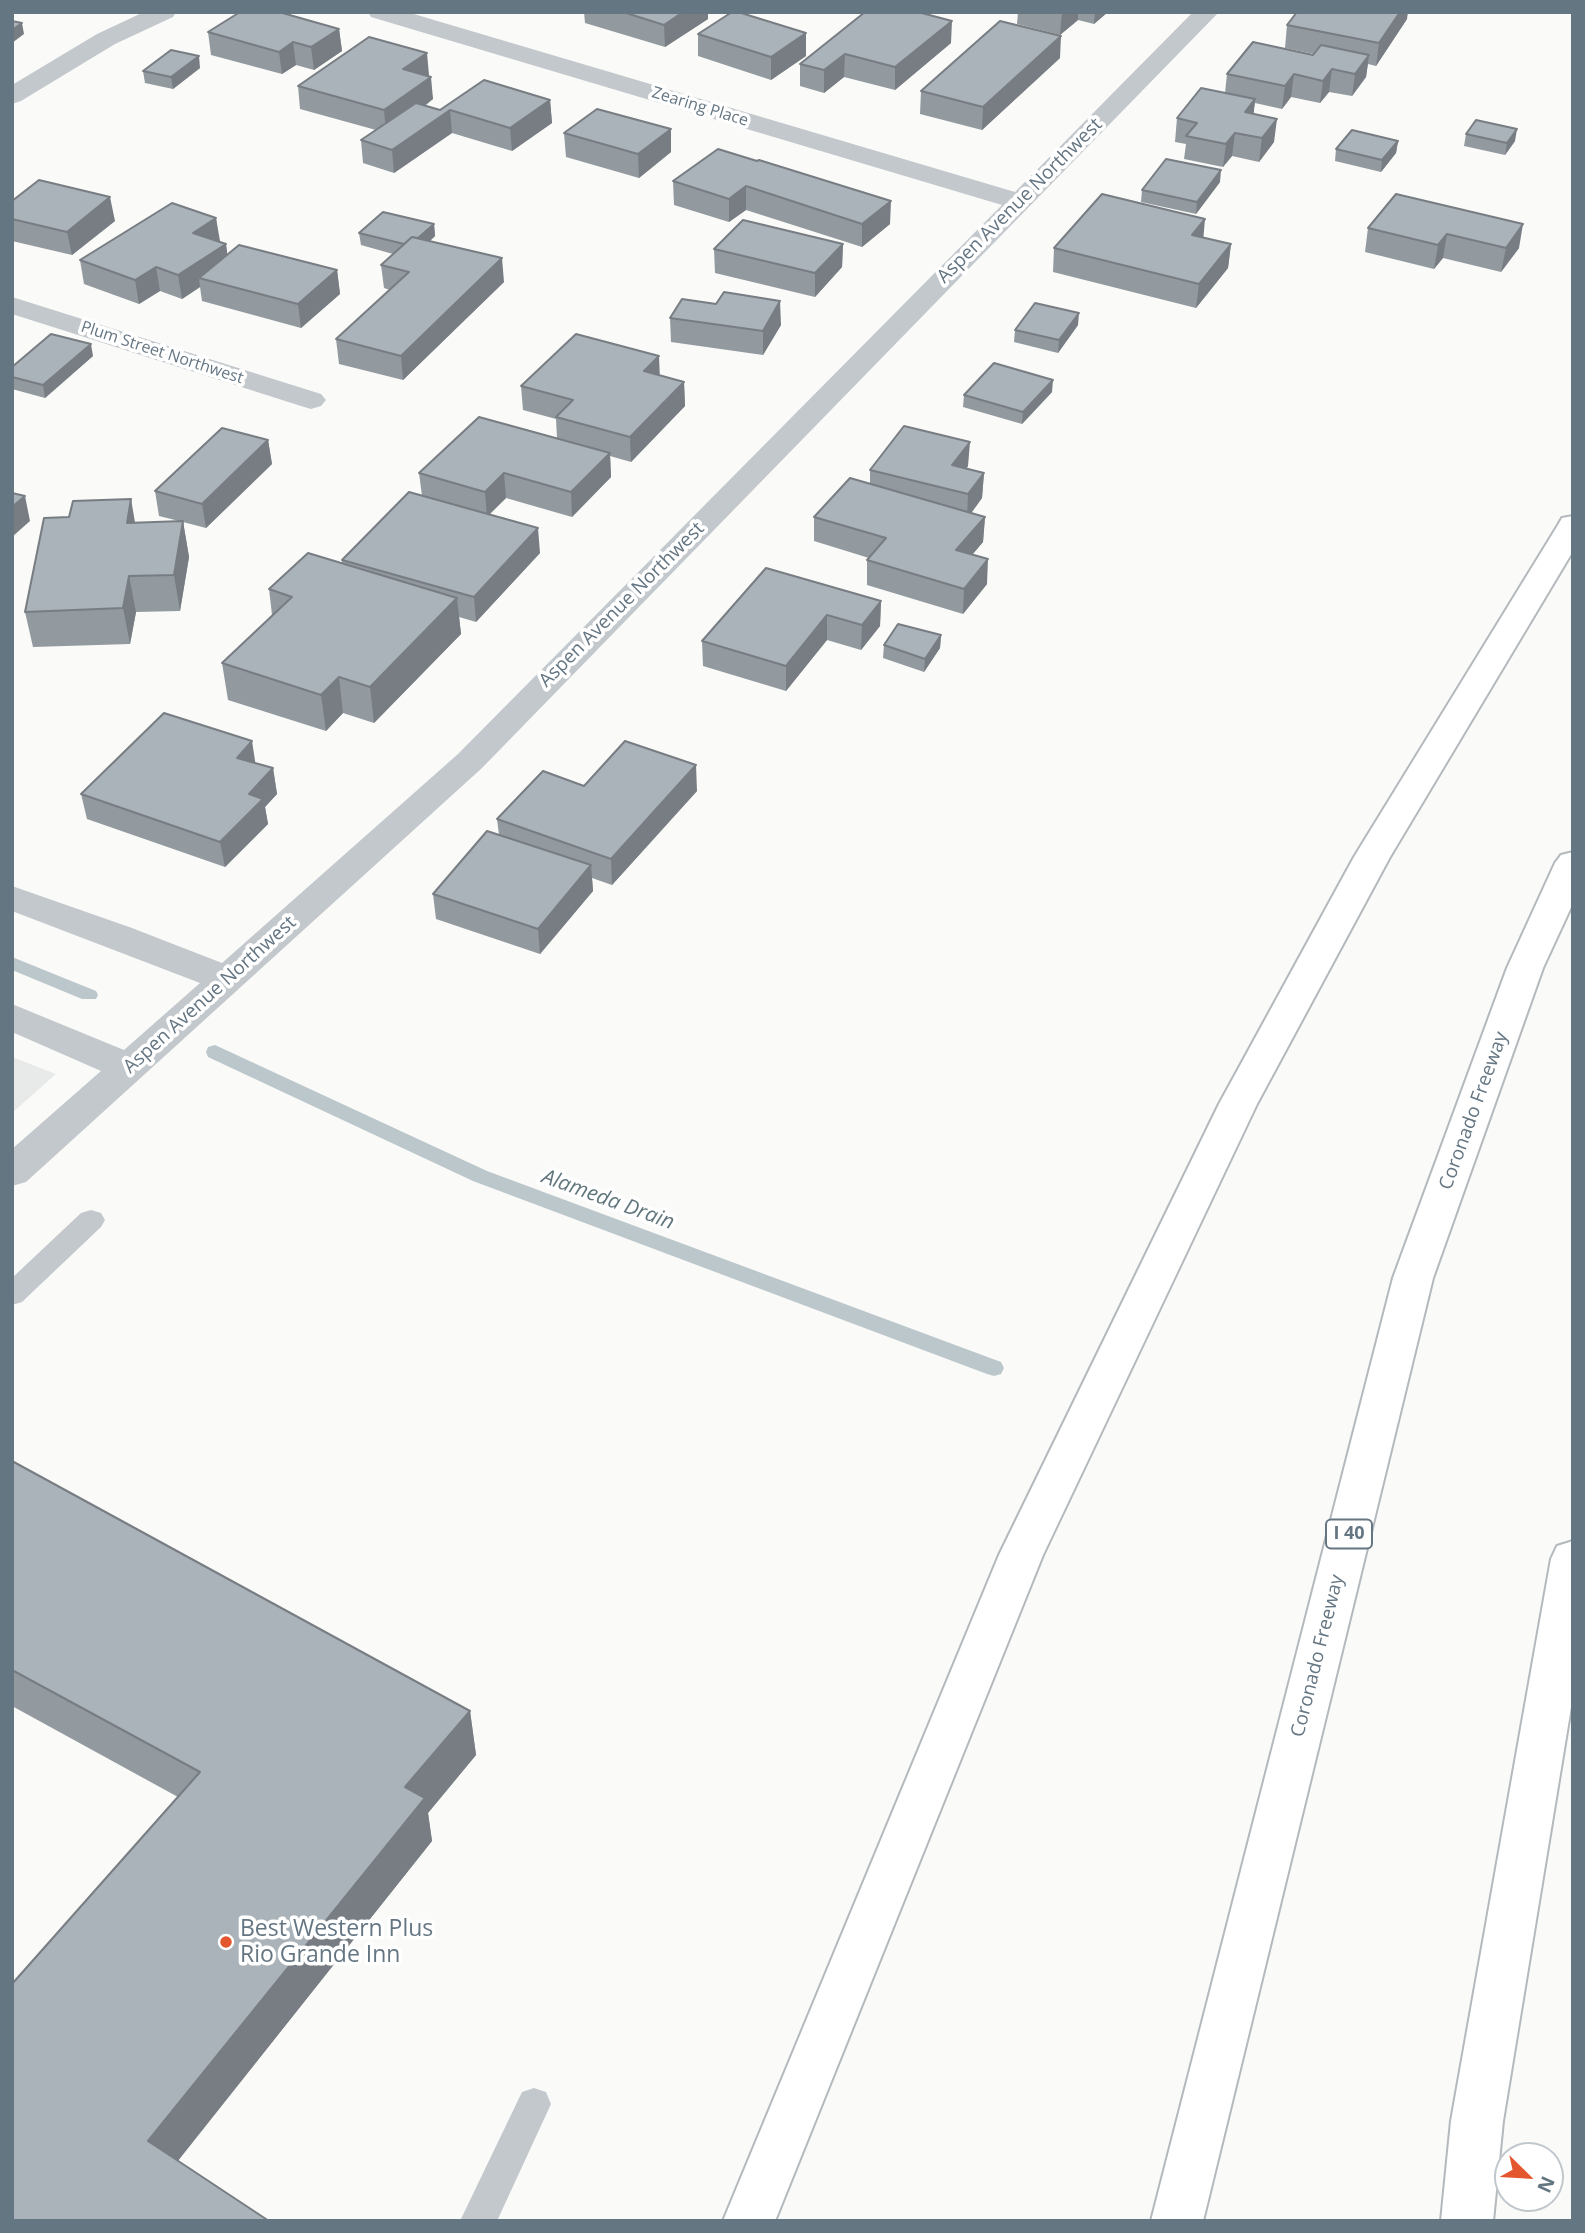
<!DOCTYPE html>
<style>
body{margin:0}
#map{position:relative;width:1585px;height:2233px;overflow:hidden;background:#fafaf8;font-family:"Open Sans",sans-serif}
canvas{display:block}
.frame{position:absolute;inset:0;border:14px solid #657683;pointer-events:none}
.north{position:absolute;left:1494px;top:2142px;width:70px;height:70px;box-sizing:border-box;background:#fff;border:2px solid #c1c8cd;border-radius:50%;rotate:114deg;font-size:19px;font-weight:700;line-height:28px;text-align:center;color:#657683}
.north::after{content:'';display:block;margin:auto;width:24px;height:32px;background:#e4572e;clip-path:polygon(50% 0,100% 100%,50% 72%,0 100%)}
</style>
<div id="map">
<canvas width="1585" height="2233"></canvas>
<div class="frame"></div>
<div class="north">N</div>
</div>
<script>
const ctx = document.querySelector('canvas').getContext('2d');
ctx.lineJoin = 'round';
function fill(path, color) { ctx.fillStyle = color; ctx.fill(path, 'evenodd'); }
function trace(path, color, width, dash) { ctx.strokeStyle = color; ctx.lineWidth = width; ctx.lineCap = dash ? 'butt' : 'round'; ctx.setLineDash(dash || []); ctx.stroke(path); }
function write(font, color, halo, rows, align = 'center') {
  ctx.font = font + ' "Open Sans",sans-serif'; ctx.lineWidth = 7; ctx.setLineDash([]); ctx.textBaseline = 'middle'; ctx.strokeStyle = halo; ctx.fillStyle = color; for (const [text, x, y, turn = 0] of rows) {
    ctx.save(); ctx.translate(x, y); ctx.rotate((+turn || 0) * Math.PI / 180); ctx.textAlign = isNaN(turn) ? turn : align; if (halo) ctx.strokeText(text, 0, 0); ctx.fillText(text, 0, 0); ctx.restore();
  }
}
fill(new Path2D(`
 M12,1057L56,1074L12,1113Z`), '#e8e9e9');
fill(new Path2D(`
 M12,957L96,991L98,995L96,999H82L12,970Z
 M215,1045L487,1171L1001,1362L1004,1368L1001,1374L994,1376L987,1374L473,1181L208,1057L206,1052L208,1047Z`), '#bbc7cb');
const highway = new Path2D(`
 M1573,516V551L1390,857L1257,1104L1043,1555L775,2221H723L999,1555L1219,1104L1354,857L1558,525L1562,518Z
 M1573,852V903L1543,968L1433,1278L1203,2221H1151L1393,1278L1507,968L1555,863L1561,855Z
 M1573,1541V1695L1503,2121L1493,2221H1441L1451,2121L1551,1559L1557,1546Z`);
trace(highway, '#b4b9bd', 4);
fill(new Path2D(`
 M91,1210L101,1213L105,1220L101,1227L22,1302L12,1305V1278L81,1213Z
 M534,2088L546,2092L551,2104L497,2221H460L522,2092Z`), '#c3c8cc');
fill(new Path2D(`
 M144,12H176L173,17L115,44L21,101L12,104V85L97,34Z
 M368,12H407L1015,192L1193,12H1219L482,768L26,1182L12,1186V1149L101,1071L12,1032V1004L124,1050L200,983L12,911V886L132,928L222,963L458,754L1002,205L371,17Z
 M12,297L321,394L326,400L321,406L311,409L301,406L12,314Z`), '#c3c8cc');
fill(highway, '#fff');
fill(new Path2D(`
 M584,12H708V19L665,47L585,23Z
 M865,12L951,43L895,90L844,77L824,93L800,86V64Z
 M1018,12H1108L1094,24L1078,20L1060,35L1017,24Z
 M1407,19L1376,66L1368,64L1366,77L1352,96L1329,92L1320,103L1291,97L1282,109L1255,103L1253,114L1274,142L1259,162L1232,156L1223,167L1184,159L1186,144L1175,142L1177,118L1225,93L1227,74L1313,55L1314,54L1285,48L1287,25Z
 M339,29L342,51L314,70L296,65L282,74L211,55L208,32Z
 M806,33V56L771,80L698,56V34Z
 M1060,58L982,130L920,114L921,91Z
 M200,68L173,89L145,83L143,71Z
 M429,75L428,76L433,99L425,106L440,110L550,100L552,123L512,151L452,133L394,173L363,163L361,140L376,130L300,109L298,86Z
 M671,129V152L639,178L566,157L564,133Z
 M1466,134L1515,141L1505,155L1464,146Z
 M1398,141L1396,153L1381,172L1335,161L1336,149Z
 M718,149L890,224L862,247L746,210L729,222L674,205L673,181Z
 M1220,182L1196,214L1141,202L1142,190Z
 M1396,194L1519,248L1501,272L1443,258L1434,269L1365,252L1368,228Z
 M12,201L115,221L72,255L12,241Z
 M216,218L219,242L226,244L227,254L337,270L340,294L301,328L202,301L200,287L182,299L160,291L139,304L84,284L80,260Z
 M434,224L435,236L430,241L504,282L403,380L339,364L336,339L390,290L384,288L381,265L393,254L361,245L359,233Z
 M1203,238L1231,244L1228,268L1196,308L1053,272L1054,248Z
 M843,244L842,267L815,297L715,273L714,249Z
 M716,304L781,325L763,355L671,342L670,318Z
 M1078,325L1058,353L1014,342L1015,330Z
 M93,356L45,398L12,389V367Z
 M659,375L684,382L685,406L631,462L610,456L611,477L572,517L506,498L489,514L540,553L476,622L459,617L461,634L374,723L343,713L326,731L228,700L222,663L272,615L269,589L342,563V560L422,496L419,473L557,438L556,419L523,410L521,386Z
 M1052,392L1022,424L963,407L964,395Z
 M268,440L272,464L206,528L183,522L189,557L180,611L136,612L130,644L33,647L25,612L179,521L159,516L155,491Z
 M968,466L966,469L984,473L982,498L971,513L985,517L983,542L972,555L987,584L963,614L867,585V560L869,558L814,541V517L870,483V470Z
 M881,601L880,626L861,650L827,640L786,691L703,666L702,641Z
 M941,635L940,648L924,672L883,658L884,645Z
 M256,763L273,768L277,794L265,807L268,824L225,867L87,819L81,794Z
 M584,786L697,791L612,885L592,878L593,891L540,954L436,919L433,894L499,835L497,819Z
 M12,1461L470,1711L476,1755L428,1813L432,1841L178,2160L12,2221L178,1797L12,1706Z`), '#929a9f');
fill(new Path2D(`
 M683,12H708V19L665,47L664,25Z
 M1062,12H1078V20L1060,35Z
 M1095,12H1108L1094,24Z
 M1400,12H1408L1407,19L1376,66L1379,43Z
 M952,21L951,43L895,90V67Z
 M22,23L24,34L12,43V30Z
 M339,29L342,51L314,70L311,47Z
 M806,33V56L771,80V57Z
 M1061,36L1060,58L982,130L983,107Z
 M293,42L296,65L282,74L279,52Z
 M427,53L429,75L405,92L403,69Z
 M845,54L844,77L824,93V70Z
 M1369,55L1366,77L1352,96L1355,74Z
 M199,56L200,68L173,89L171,77Z
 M1332,69L1329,92L1320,103L1323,81Z
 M1294,74L1291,97L1282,109L1285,86Z
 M431,77L433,99L386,133L384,110Z
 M1255,99L1253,122L1245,112Z
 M550,100L552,123L512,151L510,128Z
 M450,110L452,133L394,173L392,150Z
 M1277,119L1274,142L1259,162L1262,138Z
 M671,129V152L639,178L638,154Z
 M1517,129L1515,141L1505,155L1507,143Z
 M1235,133L1232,156L1223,167L1226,144Z
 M1398,141L1396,153L1381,172L1382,160Z
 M1221,170L1220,182L1196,214L1197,202Z
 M746,186V210L729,222V199Z
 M110,197L115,221L72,255L67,232Z
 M891,201L890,224L862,247V224Z
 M216,218L220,241L197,257L193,233Z
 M1205,219L1203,242L1192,235Z
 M434,224L435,236L411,258L410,246Z
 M1523,224L1519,248L1501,272L1506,248Z
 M1447,234L1443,258L1434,269L1438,245Z
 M226,244L229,268L199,278L200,287L182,299L178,275Z
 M843,244L842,267L815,297V273Z
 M1231,244L1228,268L1196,308L1199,284Z
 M502,258L504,282L403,380L401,356Z
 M156,267L160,291L139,304L135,280Z
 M337,270L340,294L301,328L298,304Z
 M780,301L781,325L763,355V331Z
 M1079,313L1078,325L1058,353L1059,340Z
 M91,344L93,356L45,398L43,385Z
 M659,356L660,380L644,371Z
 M1053,380L1052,392L1022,424L1023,412Z
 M684,382L685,406L631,462L630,437Z
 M268,440L272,464L206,528L202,504Z
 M970,442L968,466L951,490L952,465Z
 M610,453L611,477L572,517L571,492Z
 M504,473L506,498L487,517L485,492Z
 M984,473L982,498L967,519L968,494Z
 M25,496L30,521L12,537V507Z
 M131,499L137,534L127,523Z
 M985,517L983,542L955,575L956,550Z
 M183,521L189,557L180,611L174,575Z
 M538,528L540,553L476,622L474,597Z
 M988,559L987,584L963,614L964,589Z
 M129,576L136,612L130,644L123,608Z
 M457,598L461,634L374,723L370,687Z
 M881,601L880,626L861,650L862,625Z
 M827,615V640L786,691V666Z
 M941,635L940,648L924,672L925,659Z
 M339,677L343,713L326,731L321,695Z
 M252,741L256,767L237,758Z
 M696,765L697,791L612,885L611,859Z
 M273,768L277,794L265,807L268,824L225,867L220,842L249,794Z
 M591,865L593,891L540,954L538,929Z
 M470,1711L476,1755L428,1813L432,1841L162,2181L148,2141L405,1787Z`), '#777d82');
const building = new Path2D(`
 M240,12H279L339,29L311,47L293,42L279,52L208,32Z
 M623,12H683L664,25Z
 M732,12H738L806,33L771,57L698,34Z
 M865,12H918L952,21L895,67L845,54L824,70L800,64Z
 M1297,12H1400L1379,43L1287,25Z
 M12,21L22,23L12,30Z
 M1000,21L1061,36L983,107L921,91Z
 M369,37L427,53L403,69L431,77L384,110L298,86Z
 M1253,42L1313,55L1321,45L1369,55L1355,74L1332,69L1323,81L1294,74L1285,86L1227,74Z
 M171,50L199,56L171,77L143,71Z
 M484,80L550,100L510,128L450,110L392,150L361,140L416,103L440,110Z
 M1201,88L1255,99L1245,112L1277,119L1262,138L1235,133L1226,144L1186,136L1197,123L1177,118Z
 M597,109L671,129L638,154L564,133Z
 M1476,120L1517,129L1507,143L1466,134Z
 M1352,130L1398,141L1382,160L1336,149Z
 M718,149L757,161L759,160L891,201L862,224L746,186L729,199L673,181Z
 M1166,159L1221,170L1197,202L1142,190Z
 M39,180L110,197L67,232L12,219V201Z
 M1102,194L1205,219L1192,235L1231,244L1199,284L1054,248Z
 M1396,194L1523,224L1506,248L1447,234L1438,245L1368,228Z
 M172,203L216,218L193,233L226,244L178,275L156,267L135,280L80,260Z
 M383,212L434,224L418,238L412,237L404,244L359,233Z
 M743,220L843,244L815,273L714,249Z
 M412,237L502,258L401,356L336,339L409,272L381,265Z
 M239,245L337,270L298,304L199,278Z
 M724,292L780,301L763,331L670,318L682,299L716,304Z
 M1035,303L1079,313L1059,340L1015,330Z
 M51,334L91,344L43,385L12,377V367Z
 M576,334L659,356L644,371L684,382L630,437L556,417L573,400L521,386Z
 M994,363L1053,380L1023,412L964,395Z
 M479,417L610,453L571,492L504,473L485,492L419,473Z
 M904,426L970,442L952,465L984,473L968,494L870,470Z
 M222,428L268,440L202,504L155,491Z
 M850,478L985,517L956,550L988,559L964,589L867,560L886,538L814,517Z
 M409,492L538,528L474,597L342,560Z
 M12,493L25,496L12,507Z
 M131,499L127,523L183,521L174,575L129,576L123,608L25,612L44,518L69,517L73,501Z
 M308,553L457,598L370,687L339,677L321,695L222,663L292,597L269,589Z
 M766,568L881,601L862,625L827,615L786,666L702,641Z
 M898,624L941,635L925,659L884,645Z
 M164,713L252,741L237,758L273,768L249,794L263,799L220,842L81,794Z
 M625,741L696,765L611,859L497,819L543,771L584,786Z
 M487,831L591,865L538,929L433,894Z
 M12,1461L470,1711L405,1787L425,1798L148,2141L269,2221H12V1984L200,1772L12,1670Z`);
fill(building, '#aab3b9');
trace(building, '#777d82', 2);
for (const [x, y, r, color] of [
 [226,1942,7,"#e4572e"]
]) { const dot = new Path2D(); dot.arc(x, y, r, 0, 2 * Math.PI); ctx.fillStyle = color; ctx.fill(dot); trace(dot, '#fff', 2.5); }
write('16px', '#657683', '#fff', [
 ["Zearing Place",700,107,17],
 ["Plum Street Northwest",162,353,18]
]);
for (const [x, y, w] of [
 [1349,1534,46]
]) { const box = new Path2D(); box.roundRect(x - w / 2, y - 14.5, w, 29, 5); ctx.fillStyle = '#fff'; ctx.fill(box); trace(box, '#657683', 2); }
write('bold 18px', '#657683', null, [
 ["I 40",1349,1534]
]);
write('19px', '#657683', '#fff', [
 ["Aspen Avenue Northwest",1020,201,-45],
 ["Aspen Avenue Northwest",622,605,-45],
 ["Aspen Avenue Northwest",210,995,-42],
 ["Coronado Freeway",1474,1111,-70],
 ["Coronado Freeway",1318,1656,-76]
]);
write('italic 21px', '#60757c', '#fff', [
 ["Alameda Drain",608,1200,20]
]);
write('23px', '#657683', '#fff', [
 ["Best Western Plus",240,1929],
 ["Rio Grande Inn",240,1955]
], 'left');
</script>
